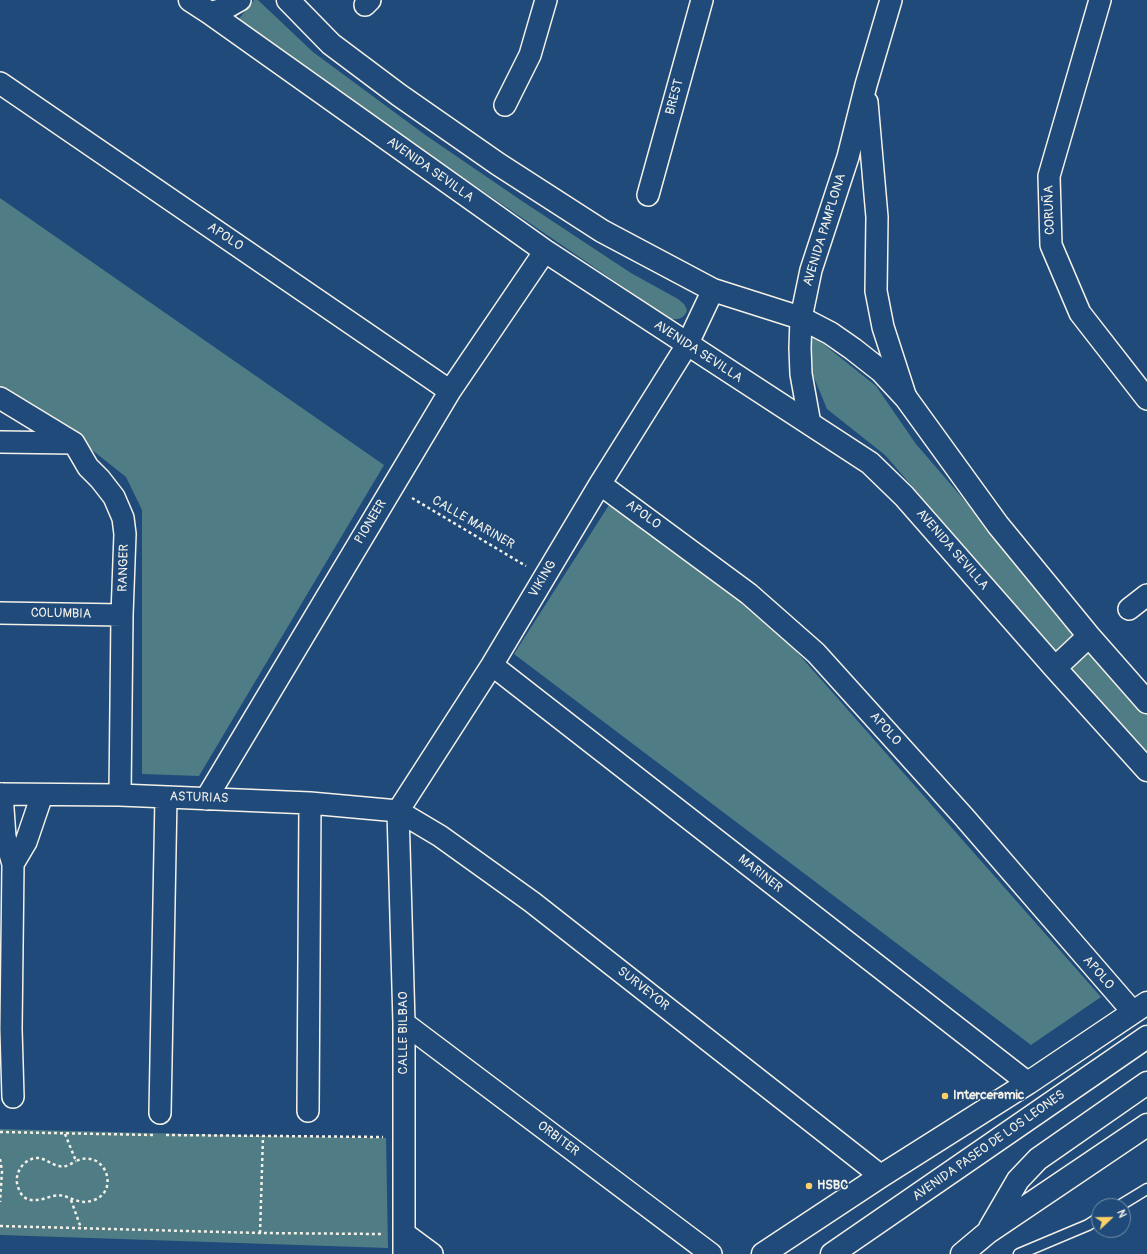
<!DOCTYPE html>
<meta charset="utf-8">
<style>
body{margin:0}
#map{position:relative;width:1147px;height:1254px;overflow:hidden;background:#1f4a7a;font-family:Pangolin,sans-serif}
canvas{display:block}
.north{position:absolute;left:1091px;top:1198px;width:40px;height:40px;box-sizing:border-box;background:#1f4a7a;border:1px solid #748da6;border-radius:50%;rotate:68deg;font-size:11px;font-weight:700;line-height:16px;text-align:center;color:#f4f1e8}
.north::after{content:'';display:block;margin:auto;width:14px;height:18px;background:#ffd166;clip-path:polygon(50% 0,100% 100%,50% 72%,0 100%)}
</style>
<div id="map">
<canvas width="1147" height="1254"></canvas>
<div class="north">N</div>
</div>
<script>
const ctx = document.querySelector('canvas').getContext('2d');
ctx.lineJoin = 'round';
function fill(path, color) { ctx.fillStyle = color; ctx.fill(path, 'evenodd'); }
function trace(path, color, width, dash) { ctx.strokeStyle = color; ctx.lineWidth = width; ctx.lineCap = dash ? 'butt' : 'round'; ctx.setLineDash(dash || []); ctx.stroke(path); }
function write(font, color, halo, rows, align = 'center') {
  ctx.font = font + ' Pangolin,sans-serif'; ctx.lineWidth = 3; ctx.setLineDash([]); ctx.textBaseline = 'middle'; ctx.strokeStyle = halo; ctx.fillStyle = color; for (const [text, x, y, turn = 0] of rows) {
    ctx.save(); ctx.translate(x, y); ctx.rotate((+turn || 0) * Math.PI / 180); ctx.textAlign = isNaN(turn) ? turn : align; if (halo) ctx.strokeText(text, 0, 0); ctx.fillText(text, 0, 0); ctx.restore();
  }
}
fill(new Path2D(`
 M254,0H258L313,52L424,134L522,201L631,273L678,299L684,304L687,310C685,318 679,320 670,319L414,144L237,21Z
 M0,198L384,465L199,776L142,774V510L126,477L92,450L0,388Z
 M812,335L876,386L916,444L1147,712V752L1051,646L885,455L827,409L808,363Z
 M609,505L766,617L1101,997L1031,1045L514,654Z
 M0,1129L263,1136L386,1138L388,1248L0,1235Z`), '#4f7c85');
const lane = new Path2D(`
 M1119,1206L1147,1189
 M1019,1254L1088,1225L1099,1218`);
const street = new Path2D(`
 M1100,0L1049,176L1051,245L1080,313L1147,399
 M365,5L370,0
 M210,13L226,8L240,0
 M0,83L450,391
 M867,102L877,217L876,291L883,327L906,398
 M505,105L530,55L546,0
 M648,195L702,0
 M0,398L74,443L88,467L100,479L114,497L123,518L125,534L122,615L120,795
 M810,424L801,374L800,348L801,318L811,270L848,157L866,85L891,0
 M0,442L74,443
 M600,484L749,594L816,653L964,817L1133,1012
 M1129,609L1147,595
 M0,613L122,615
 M492,665L1028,1083
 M0,794L120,795L310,803L398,811L440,836L532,902L881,1176
 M2,794L5,837L13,864L11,1029L13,1097
 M206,799L450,391L545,251
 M398,811L492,665L600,484L687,345L713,290
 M398,811L404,1023V1254
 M13,864L26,842L42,795
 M404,1023L711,1254
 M308,1111L310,803
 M160,1113L166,797
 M405,1234L432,1254`);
const secondary = new Path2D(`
 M190,0L210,13L545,251L870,463L904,496L1055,668L1147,770
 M288,0L331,44L399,95L498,164L602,231L713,290L801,318L830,333L853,349L881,371L906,398L998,525L1089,636L1147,702
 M1055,668L1089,636
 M763,1254L881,1176L1028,1083L1147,1003`);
const primary = new Path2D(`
 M990,1228L1018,1180L1038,1159L1147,1083
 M832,1254L1147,1037
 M962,1254L987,1233L1147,1125`);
trace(lane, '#f4f1e8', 13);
trace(street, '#f4f1e8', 24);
trace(secondary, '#f4f1e8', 25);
trace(primary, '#f4f1e8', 25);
trace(new Path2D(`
 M412,498L526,566
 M0,1132L153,1135
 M65,1134L76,1161C104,1148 121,1190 94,1200C76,1207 69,1192 53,1196C39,1200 24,1206 18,1187C13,1174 24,1157 39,1158C46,1159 52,1165 59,1166C65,1168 71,1164 76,1161
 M166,1135L383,1137
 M0,1159L2,1171L0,1202
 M71,1200L81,1228
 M0,1226L260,1233L381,1234
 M260,1233L263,1136`), '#f4f1e8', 2.5, [3, 3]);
trace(lane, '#1f4a7a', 10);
trace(street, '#1f4a7a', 21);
trace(secondary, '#1f4a7a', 22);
trace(primary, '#1f4a7a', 22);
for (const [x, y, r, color] of [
 [945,1096,4,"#ffd166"],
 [809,1186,4,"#ffd166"]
]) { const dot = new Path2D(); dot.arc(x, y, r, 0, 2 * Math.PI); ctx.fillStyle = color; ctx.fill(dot); trace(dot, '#1f4a7a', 1.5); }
write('13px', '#f4f1e8', '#1f4a7a', [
 ["BREST",675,97,-75],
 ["AVENIDA SEVILLA",430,170,35],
 ["CORUÑA",1050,210,-92],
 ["AVENIDA PAMPLONA",825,230,-73],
 ["APOLO",225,237,34],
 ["AVENIDA SEVILLA",698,352,33],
 ["APOLO",643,515,36],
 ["PIONEER",371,522,-59],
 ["CALLE MARINER",473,523,30],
 ["AVENIDA SEVILLA",952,550,49],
 ["RANGER",124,568,-88],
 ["VIKING",543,579,-59],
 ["COLUMBIA",61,614,1],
 ["APOLO",885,729,48],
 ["ASTURIAS",199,798,2],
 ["MARINER",760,874,38],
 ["APOLO",1098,973,49],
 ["SURVEYOR",643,989,38],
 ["CALLE BILBAO",404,1033,-90],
 ["ORBITER",558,1139,37],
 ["AVENIDA PASEO DE LOS LEONES",989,1146,-35]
]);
write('bold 13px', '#f4f1e8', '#1f4a7a', [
 ["Interceramic",953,1096],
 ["HSBC",817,1186]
], 'left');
</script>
